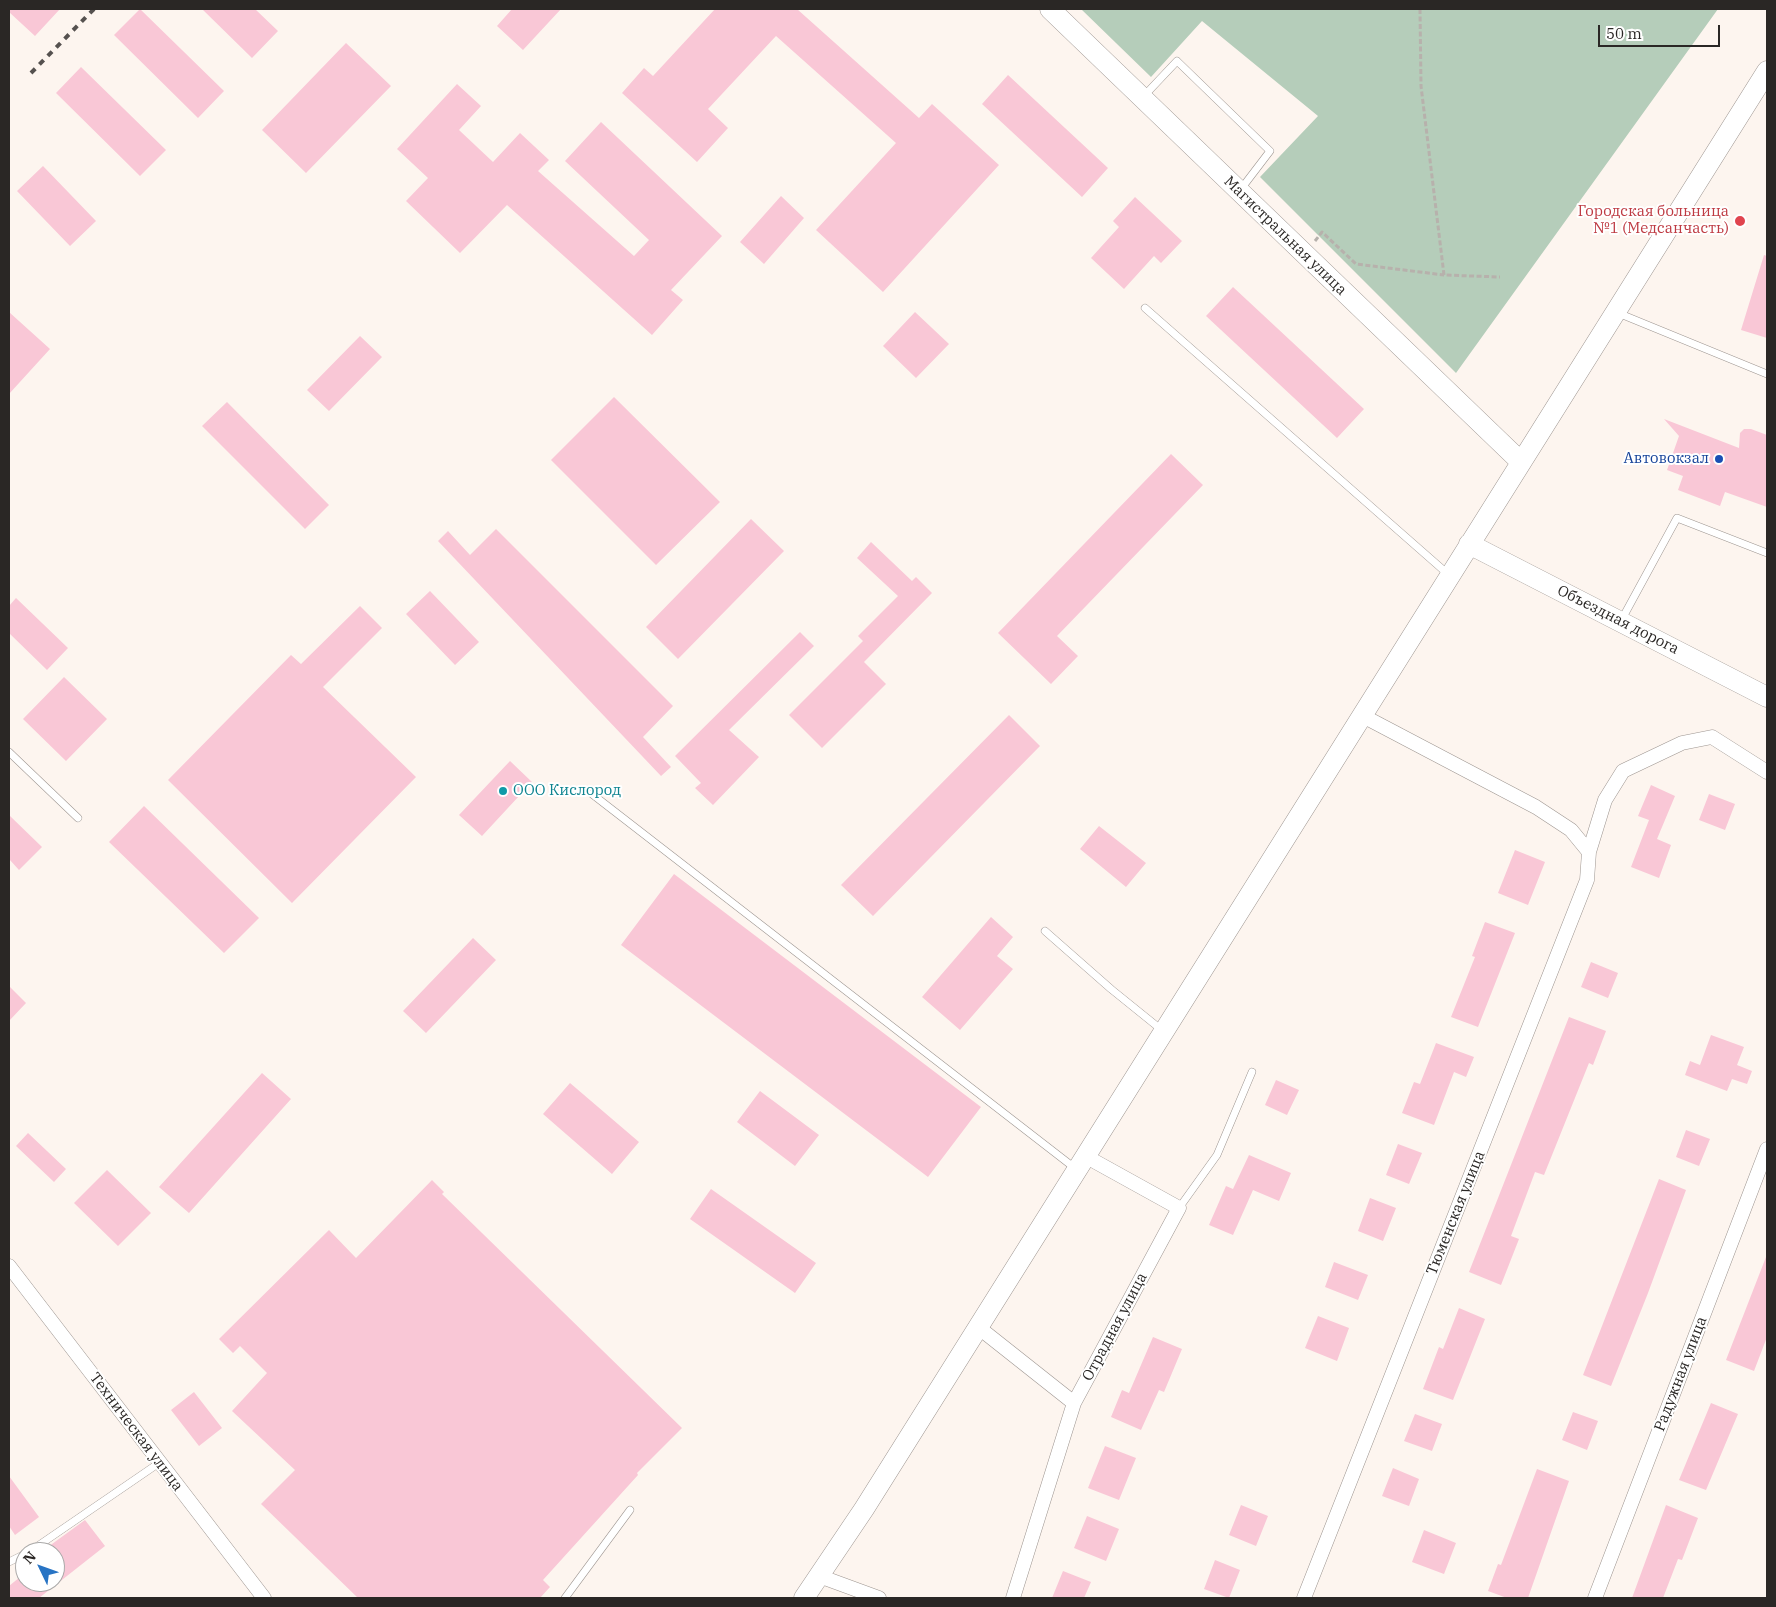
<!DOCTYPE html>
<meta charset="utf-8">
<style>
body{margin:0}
#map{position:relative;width:1776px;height:1607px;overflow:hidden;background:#fdf5ef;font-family:"IBM Plex Serif",serif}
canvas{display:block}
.frame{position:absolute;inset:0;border:10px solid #2a2725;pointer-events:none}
.north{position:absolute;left:15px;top:1542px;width:50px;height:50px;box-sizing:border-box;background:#fff;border:1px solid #aaa9a8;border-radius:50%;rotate:312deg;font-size:14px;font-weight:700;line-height:20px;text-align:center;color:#2a2725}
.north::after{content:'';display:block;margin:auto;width:18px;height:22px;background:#2874c4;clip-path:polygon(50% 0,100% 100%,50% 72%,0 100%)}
.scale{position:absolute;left:1598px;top:25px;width:122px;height:22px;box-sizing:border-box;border:2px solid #2a2725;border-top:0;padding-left:6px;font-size:15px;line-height:18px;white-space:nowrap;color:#2a2725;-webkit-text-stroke:4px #fff;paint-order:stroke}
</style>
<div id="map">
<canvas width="1776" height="1607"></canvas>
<div class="frame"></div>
<div class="north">N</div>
<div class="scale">50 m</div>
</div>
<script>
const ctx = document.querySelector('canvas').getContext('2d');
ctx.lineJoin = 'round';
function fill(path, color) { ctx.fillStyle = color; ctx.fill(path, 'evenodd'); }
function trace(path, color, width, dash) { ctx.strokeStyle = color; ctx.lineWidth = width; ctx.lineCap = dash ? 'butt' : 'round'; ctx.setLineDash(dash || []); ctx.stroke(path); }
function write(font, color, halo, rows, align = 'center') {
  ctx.font = font + ' "IBM Plex Serif",serif'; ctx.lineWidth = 4; ctx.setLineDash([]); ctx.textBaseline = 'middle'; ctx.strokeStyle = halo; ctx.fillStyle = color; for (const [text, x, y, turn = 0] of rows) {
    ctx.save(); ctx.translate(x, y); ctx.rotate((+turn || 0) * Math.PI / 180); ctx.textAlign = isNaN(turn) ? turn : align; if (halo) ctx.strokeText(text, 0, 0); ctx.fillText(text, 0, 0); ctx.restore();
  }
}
fill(new Path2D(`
 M1081,9H1718L1456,373L1260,177L1318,116L1202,21L1151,77Z`), '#b5cdba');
fill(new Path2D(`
 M9,9H60L35,36L9,12Z
 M140,9L224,91L198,118L114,35Z
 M202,9H255L278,31L252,58Z
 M512,9H561L523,50L497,26Z
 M715,9H797L919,118L932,104L999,165L883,292L816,230L896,143L776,36L708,109L728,128L697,162L622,93L644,68L653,76Z
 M346,43L391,86L306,173L262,130Z
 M81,67L166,150L140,176L56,93Z
 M1008,75L1108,168L1082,197L982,104Z
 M457,84L481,106L459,130L493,162L520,133L549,160L538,171L634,256L649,240L565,161L601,122L722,236L671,290L683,300L652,335L507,205L460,253L406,201L428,178L397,149Z
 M43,166L96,221L70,246L17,191Z
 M781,196L804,218L764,264L740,242Z
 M1135,197L1182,241L1161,263L1154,256L1124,289L1091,258L1119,227L1113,221Z
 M1764,255L1767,256V338L1741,330Z
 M1233,287L1364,409L1337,438L1206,316Z
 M9,312L50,349L9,394Z
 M915,312L949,344L916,378L883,346Z
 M360,336L382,357L329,411L307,390Z
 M614,397L720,502L656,565L551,460Z
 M227,402L329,505L305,529L202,426Z
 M1664,419L1739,448L1740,433L1744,429H1751L1767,435V507L1725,492L1720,506L1678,490L1683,476L1667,470L1679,436Z
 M1171,454L1203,485L1057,636L1078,656L1051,684L998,633Z
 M751,519L784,551L678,659L646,627Z
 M496,529L673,706L643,737L671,767L661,776L438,541L448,531L470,555Z
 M871,542L912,581L916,577L932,593L864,662L886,684L822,748L789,715L863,641L858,636L898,596L857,558Z
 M430,591L479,642L455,665L406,614Z
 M16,598L68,648L47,670L9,633V606Z
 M360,606L382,628L323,687L416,777L292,903L168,780L291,655L301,664Z
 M800,632L814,646L729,730L759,757L713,805L695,788L701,783L675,756Z
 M64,677L107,719L66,761L23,719Z
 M1009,715L1040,746L873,916L841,885Z
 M510,761L532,782L482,836L459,815Z
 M1651,785L1675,796L1657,839L1671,845L1659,878L1631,867L1649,820L1638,816Z
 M1709,794L1735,804L1725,830L1699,820Z
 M144,806L259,918L224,953L109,842Z
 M9,815L42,847L19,870L9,859Z
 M1099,826L1146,863L1126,887L1080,849Z
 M1515,850L1545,862L1528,905L1498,893Z
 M674,874L981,1107L928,1177L621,945Z
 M991,917L1013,937L997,956L1013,969L960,1030L922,997Z
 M1485,922L1515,933L1478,1027L1451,1017L1475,957L1472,956Z
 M473,938L496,960L426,1033L403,1011Z
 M1591,962L1618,973L1608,998L1581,987Z
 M9,986L26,1003L9,1021Z
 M1569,1017L1606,1031L1593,1065L1589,1063L1544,1175L1535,1172L1511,1236L1519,1239L1501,1285L1469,1272Z
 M1711,1035L1744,1047L1737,1065L1752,1071L1747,1084L1732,1079L1727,1091L1685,1075L1690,1061L1700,1065Z
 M1436,1043L1474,1057L1466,1077L1454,1072L1434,1125L1402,1113L1414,1082L1420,1084Z
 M262,1073L291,1099L189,1213L159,1187Z
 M1276,1080L1299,1090L1287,1115L1265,1105Z
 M570,1083L639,1142L612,1174L543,1114Z
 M760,1091L819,1135L795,1166L737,1122Z
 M1686,1130L1710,1139L1699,1166L1676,1157Z
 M28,1133L66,1169L54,1182L16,1146Z
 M1398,1144L1422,1153L1409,1184L1386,1175Z
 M1249,1155L1291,1173L1279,1201L1253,1190L1233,1235L1209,1225L1226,1186L1233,1189Z
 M107,1170L151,1213L118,1246L74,1203Z
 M1659,1179L1686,1190L1648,1293L1611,1386L1583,1375Z
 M432,1180L444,1192L442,1194L682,1428L637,1473L638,1475L543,1580L550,1587L540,1598H358L261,1504L295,1470L232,1411L267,1373L240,1346L233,1353L219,1339L329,1230L356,1258Z
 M711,1189L816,1263L795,1293L690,1219Z
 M1370,1198L1396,1208L1383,1241L1358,1231Z
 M1766,1257L1767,1337L1754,1371L1726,1360Z
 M1334,1262L1368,1275L1358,1300L1325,1287Z
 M1459,1308L1485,1319L1453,1400L1423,1389L1439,1347L1443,1349Z
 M1318,1316L1349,1328L1337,1361L1305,1348Z
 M1153,1337L1182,1349L1164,1392L1159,1390L1141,1430L1111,1417L1122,1390L1129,1393Z
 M194,1392L222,1428L199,1446L171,1410Z
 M1711,1403L1738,1414L1706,1490L1679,1480Z
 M1573,1412L1598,1421L1587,1450L1562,1440Z
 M1415,1414L1442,1424L1432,1451L1404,1441Z
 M1105,1446L1136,1458L1119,1500L1088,1488Z
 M1393,1468L1419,1479L1409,1506L1382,1496Z
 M1537,1469L1569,1481L1528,1598H1507L1488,1591L1498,1564L1501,1565Z
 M9,1476L39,1517L15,1535L9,1526Z
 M1241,1505L1268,1516L1256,1546L1229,1535Z
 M1666,1505L1698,1518L1682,1560L1678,1559L1663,1598H1632Z
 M1087,1516L1119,1529L1106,1561L1074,1548Z
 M85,1520L105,1546L39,1598H9V1586L25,1573V1582H55V1552H41Z
 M1424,1530L1456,1543L1444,1574L1412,1562Z
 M1215,1560L1240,1570L1229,1598L1204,1589Z
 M1063,1571L1091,1582L1084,1598H1052Z`), '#f9c7d6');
const lane = new Path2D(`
 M1143,97L1177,61L1270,151L1241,189
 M1145,308L1449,575
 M1618,313L1767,374
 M1622,619L1677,518L1767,553
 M9,752L78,818
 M592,794L1076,1169
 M1045,931L1111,989L1163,1031
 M1179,1208L1217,1155L1252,1072
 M29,1552L159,1463
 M9,1562L25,1554
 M565,1598L630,1510`);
const street = new Path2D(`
 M1589,852L1605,800L1623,771L1682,743L1712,737L1767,772
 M9,1266L264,1598
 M978,1327L1074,1403
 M819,1576L879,1598
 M1013,1598L1074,1403L1179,1208L1085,1156
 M1304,1598L1587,880L1589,852L1571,830L1536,807L1361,715
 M1595,1598L1767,1149`);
const secondary = new Path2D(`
 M1050,9L1521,462
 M1469,544L1767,697
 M804,1598L864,1509L1767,71`);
trace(lane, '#9d9590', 8);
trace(street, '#9d9590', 15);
trace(secondary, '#9d9590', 21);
trace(new Path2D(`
 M1420,9L1421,86L1444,275L1500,277
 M1315,241L1322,232L1356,264L1444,275`), '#b7b1ac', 3, [5, 2.5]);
trace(lane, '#fff', 7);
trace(street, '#fff', 14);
trace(secondary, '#fff', 20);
trace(new Path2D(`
 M31,73L94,9`), '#55514f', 4, [6, 6]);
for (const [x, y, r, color] of [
 [1740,221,6,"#e0444e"],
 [1719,459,5,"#1a4fb4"],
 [503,791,5,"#0f9aa8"]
]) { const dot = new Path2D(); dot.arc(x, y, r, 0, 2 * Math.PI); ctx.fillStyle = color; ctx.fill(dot); trace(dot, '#fff', 2); }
write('15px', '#be3a42', '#fff', [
 ["Городская больница",1729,212],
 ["№1 (Медсанчасть)",1729,229]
], 'right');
write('15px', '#2a2725', '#fff', [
 ["Магистральная улица",1285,236,44],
 ["Объездная дорога",1618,620,27],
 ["Тюменская улица",1456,1213,-68],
 ["Отрадная улица",1115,1327,-62],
 ["Радужная улица",1681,1374,-69],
 ["Техническая улица",136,1432,53]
]);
write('15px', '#164399', '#fff', [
 ["Автовокзал",1709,459]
], 'right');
write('15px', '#0d838f', '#fff', [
 ["ООО Кислород",513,791]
], 'left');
</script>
